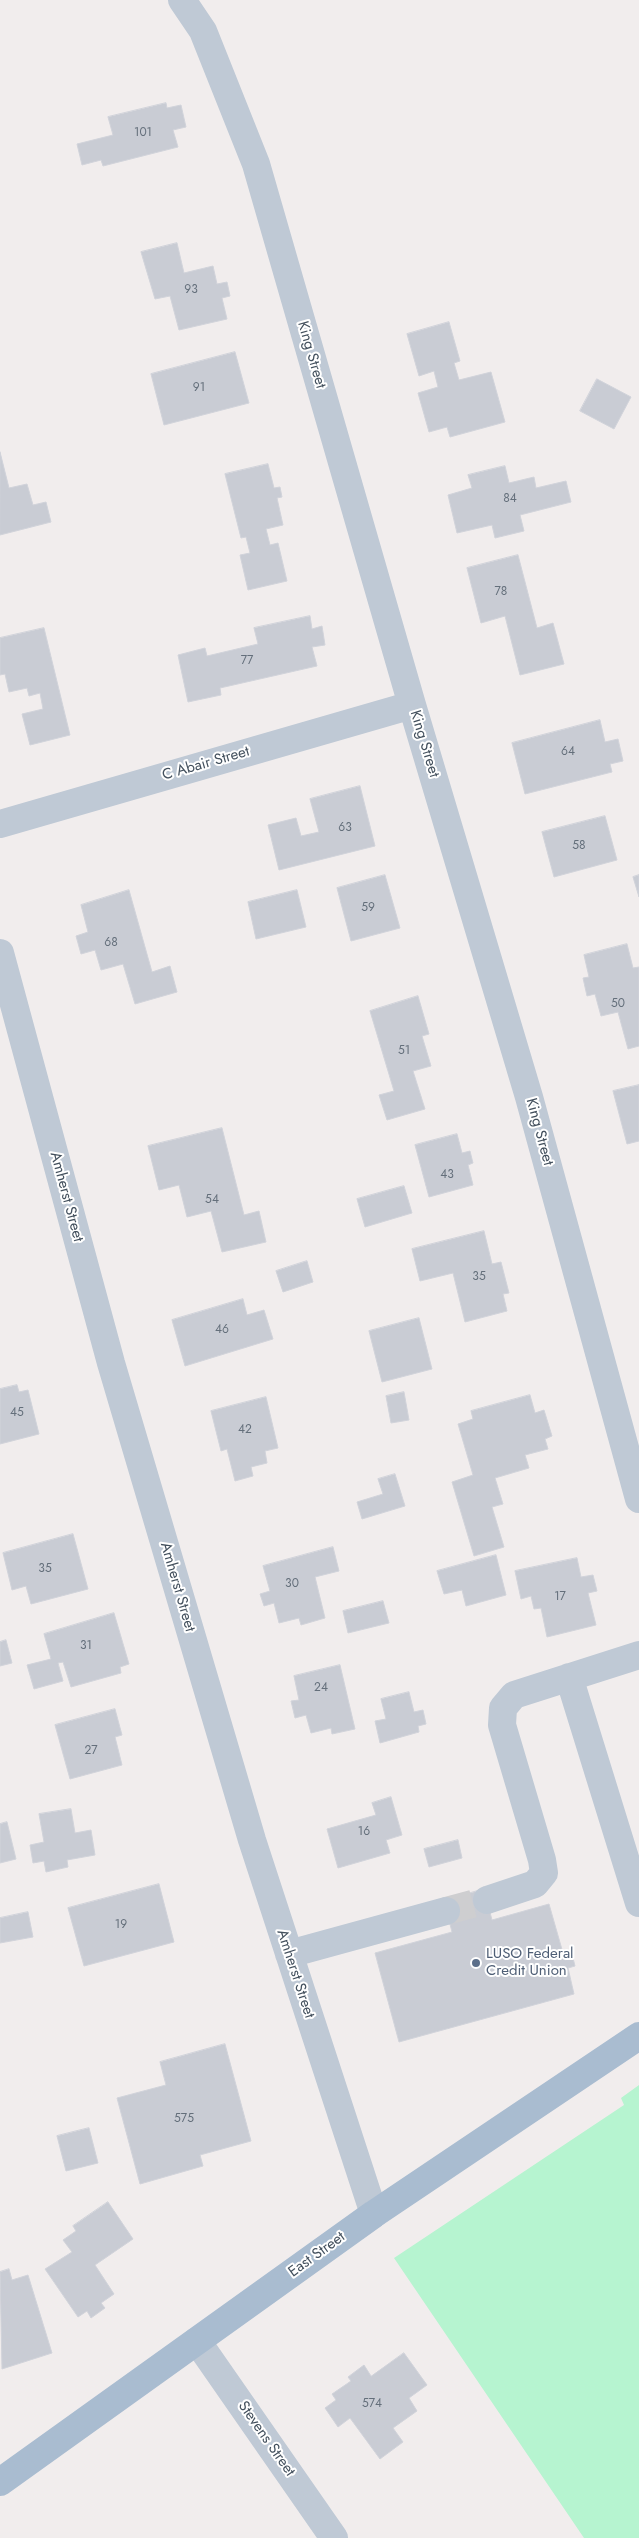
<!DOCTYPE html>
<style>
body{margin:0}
canvas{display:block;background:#f1eded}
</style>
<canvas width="639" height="2538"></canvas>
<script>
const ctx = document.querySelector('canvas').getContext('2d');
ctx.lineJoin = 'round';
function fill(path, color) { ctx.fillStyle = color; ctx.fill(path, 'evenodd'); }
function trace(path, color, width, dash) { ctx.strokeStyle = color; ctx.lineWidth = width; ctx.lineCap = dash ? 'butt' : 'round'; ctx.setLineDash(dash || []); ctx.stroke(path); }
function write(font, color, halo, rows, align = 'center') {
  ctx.font = font + ' Jost,sans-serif'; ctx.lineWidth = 4; ctx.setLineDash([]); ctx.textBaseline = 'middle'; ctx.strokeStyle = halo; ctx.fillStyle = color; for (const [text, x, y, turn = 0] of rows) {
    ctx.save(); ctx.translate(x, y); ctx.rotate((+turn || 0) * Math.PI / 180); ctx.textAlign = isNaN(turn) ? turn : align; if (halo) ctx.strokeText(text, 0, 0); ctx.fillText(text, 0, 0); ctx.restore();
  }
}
fill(new Path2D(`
 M639,2085V2538H584L394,2258L624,2105L621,2098Z`), '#b6f4d0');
const building = new Path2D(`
 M166,103L167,108L181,105L186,127L173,130L178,147L103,166L101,160L82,165L77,144L113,135L108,117Z
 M177,243L184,273L213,266L217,284L227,282L230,296L222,298L227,319L179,330L170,296L155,299L141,252Z
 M449,322L460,361L454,363L459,380L491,372L505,422L450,437L447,427L429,432L418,393L438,387L434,371L419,376L407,334Z
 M235,352L249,403L164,425L151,374Z
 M597,379L631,397L614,429L580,411Z
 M0,452L9,488L27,484L33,505L46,502L51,522L0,535Z
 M268,464L274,488L280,487L282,497L277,498L283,525L266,529L270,545L278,543L287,581L248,590L240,555L250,553L246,537L241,538L225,474Z
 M505,466L509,483L534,477L536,488L566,481L571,502L520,515L524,531L495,538L492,525L457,533L448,495L472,488L468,475Z
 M518,555L537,628L553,623L564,664L520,675L505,616L481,623L467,568Z
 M310,616L312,629L322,626L325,645L312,647L317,666L220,688L221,695L188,702L178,655L205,648L207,656L258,644L254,628Z
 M44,628L70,735L30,745L22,714L43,709L40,693L29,696L27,688L9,692L5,674L0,675V638Z
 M600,720L605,742L618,739L623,761L610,764L612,772L525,794L512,743Z
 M360,786L375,846L279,870L268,825L296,818L301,836L319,832L310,799Z
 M605,816L617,860L554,877L542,832Z
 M385,875L400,928L351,941L337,888Z
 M639,875V897L633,877Z
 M129,890L152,972L170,966L177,992L135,1004L123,964L101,970L95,950L81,954L76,936L88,932L81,905Z
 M297,890L306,927L256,939L248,902Z
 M627,944L633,968L639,967V1046L628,1049L618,1012L601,1016L595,994L587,996L583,978L589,977L584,955Z
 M418,996L429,1034L422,1036L431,1066L413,1071L425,1109L387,1120L379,1095L394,1091L370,1011Z
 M639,1085V1141L627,1144L613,1091Z
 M222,1128L244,1215L259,1211L266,1242L222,1252L211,1211L187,1217L179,1185L159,1190L148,1146Z
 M457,1134L462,1153L470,1151L473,1163L468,1165L473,1185L429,1197L415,1145Z
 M404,1186L412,1213L365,1227L357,1199Z
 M484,1231L492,1264L501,1262L509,1293L503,1294L507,1311L465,1322L453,1273L420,1281L412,1249Z
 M307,1261L313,1282L283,1292L276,1271Z
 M243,1299L247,1315L264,1310L273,1339L185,1366L172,1320Z
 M419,1318L432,1369L382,1382L369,1331Z
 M17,1385L19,1392L28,1390L39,1434L0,1444V1389Z
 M404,1392L409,1420L391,1423L386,1396Z
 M530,1395L535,1413L544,1410L552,1436L545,1439L548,1449L525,1455L529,1468L495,1478L503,1504L492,1507L504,1547L474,1556L452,1482L473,1475L458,1424L473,1419L471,1411Z
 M266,1397L278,1448L265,1451L267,1463L251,1467L253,1476L235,1481L227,1449L221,1451L211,1411Z
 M395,1474L405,1506L362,1519L357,1502L383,1494L378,1479Z
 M73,1534L88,1589L31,1604L26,1586L12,1590L3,1553Z
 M333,1547L339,1571L315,1577L325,1618L301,1625L299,1618L279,1623L274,1603L264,1606L260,1594L270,1591L263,1566Z
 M496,1555L506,1595L466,1606L462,1590L444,1594L437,1571Z
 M577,1558L581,1577L593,1575L597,1591L588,1593L596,1625L547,1637L541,1608L534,1609L531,1596L521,1599L515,1571Z
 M383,1601L389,1623L348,1633L343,1611Z
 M114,1613L129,1664L120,1667L121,1673L71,1687L63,1662L58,1663L63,1681L34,1689L27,1665L51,1659L44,1634Z
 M6,1640L12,1663L0,1666V1642Z
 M340,1665L355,1729L332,1734L331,1728L311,1733L306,1715L295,1718L291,1701L299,1700L294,1676Z
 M409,1692L414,1712L423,1710L426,1724L418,1726L419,1732L380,1743L375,1721L386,1719L381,1699Z
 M115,1709L122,1735L115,1737L122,1765L70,1779L55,1725Z
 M391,1797L402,1835L386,1840L390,1853L338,1868L327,1829L376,1815L372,1803Z
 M71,1809L75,1833L91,1830L95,1855L67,1860L68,1867L46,1872L44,1861L33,1863L30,1845L44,1842L39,1814Z
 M7,1822L16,1859L0,1863V1824Z
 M458,1840L462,1858L429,1867L424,1849Z
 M159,1884L174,1942L84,1966L68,1908Z
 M484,1889L492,1920L549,1904L565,1960L573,1958L575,1966L568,1968L574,1994L399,2042L375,1953L452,1932L444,1901Z
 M28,1912L33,1937L0,1943V1918Z
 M225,2044L251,2141L200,2155L203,2166L140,2184L117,2098L166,2085L160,2062Z
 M89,2128L98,2163L66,2171L57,2136Z
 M108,2202L133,2239L95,2265L114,2294L101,2303L105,2308L91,2318L87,2311L78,2317L45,2269L72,2252L63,2240L76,2231L73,2226Z
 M9,2269L12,2280L28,2275L52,2353L2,2369L0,2272Z
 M404,2353L427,2385L409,2398L417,2411L393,2428L403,2442L380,2459L350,2418L338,2427L325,2408L336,2400L332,2394L351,2381L348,2377L364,2365L371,2376Z`);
fill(building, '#c9ccd4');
trace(building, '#d1d3da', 1);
trace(new Path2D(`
 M446,1911L487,1900`), '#ceced0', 28, [28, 14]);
trace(new Path2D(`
 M182,0L203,31L256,164L412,705L529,1097L639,1499
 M0,824L412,705
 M0,953L111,1363L252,1840L374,2214
 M569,1677L639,1903
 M487,1900L535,1884L544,1873L542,1860L502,1725L503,1708L514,1695L639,1655
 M289,1954L446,1911
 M197,2341L334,2538`), '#bfc9d5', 28);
trace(new Path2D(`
 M0,2482L374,2214L639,2036`), '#a9bcd0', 28);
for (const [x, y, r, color] of [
 [476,1963,5,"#5c6f8a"]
]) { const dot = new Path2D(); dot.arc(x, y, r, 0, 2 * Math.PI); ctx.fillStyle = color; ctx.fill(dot); trace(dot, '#fff', 2); }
write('12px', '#646f7b', null, [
 ["101",143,133],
 ["93",191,290],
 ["91",199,388],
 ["84",510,499],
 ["78",501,592],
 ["77",247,661],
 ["64",568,752],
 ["63",345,828],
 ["58",579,846],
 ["59",368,908],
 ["68",111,943],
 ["50",618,1004],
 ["51",404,1051],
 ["43",447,1175],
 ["54",212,1200],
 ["35",479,1277],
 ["46",222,1330],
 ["45",17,1413],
 ["42",245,1430],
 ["35",45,1569],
 ["30",292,1584],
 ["17",560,1597],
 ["31",86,1646],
 ["24",321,1688],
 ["27",91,1751],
 ["16",364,1832],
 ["19",121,1925],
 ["575",184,2119],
 ["574",372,2404]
]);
write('15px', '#43505d', '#fff', [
 ["King Street",311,355,74],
 ["King Street",424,744,73],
 ["C Abair Street",206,764,-16],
 ["King Street",539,1132,75],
 ["Amherst Street",66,1197,75],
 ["Amherst Street",177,1587,74],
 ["Amherst Street",295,1974,72],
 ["East Street",317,2255,-36],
 ["Stevens Street",266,2439,55]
]);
write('15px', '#4e5e75', '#fff', [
 ["LUSO Federal",486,1954],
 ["Credit Union",486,1971]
], 'left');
</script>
